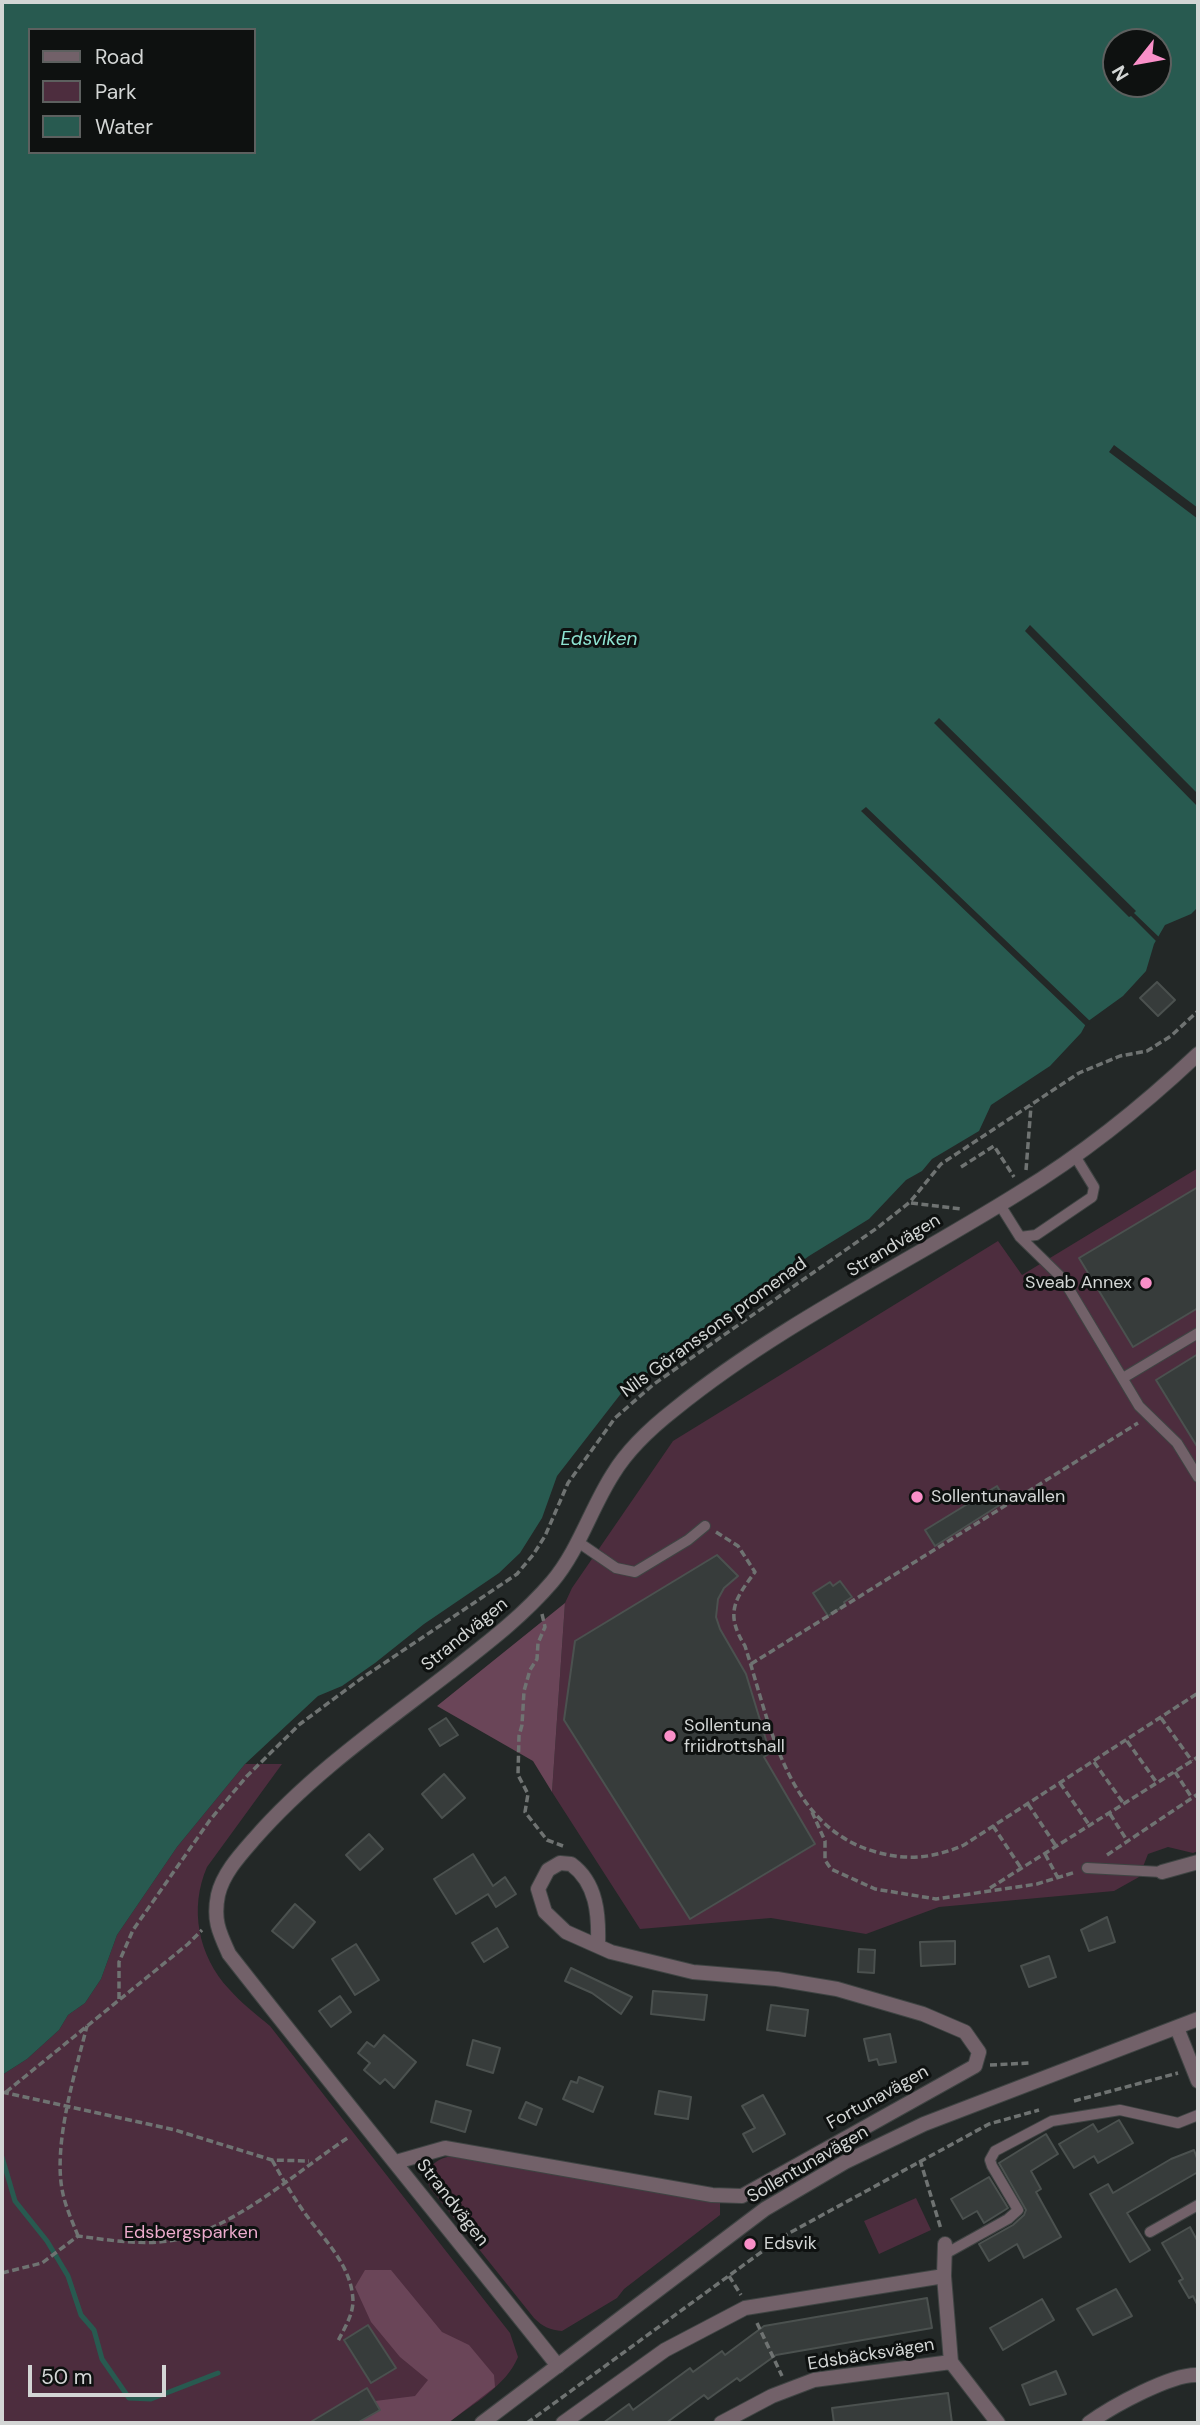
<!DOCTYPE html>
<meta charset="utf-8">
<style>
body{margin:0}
#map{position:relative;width:1200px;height:2425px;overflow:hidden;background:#232827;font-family:"DM Sans",sans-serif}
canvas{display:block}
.frame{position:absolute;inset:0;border:4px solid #d3d6d5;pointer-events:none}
.legend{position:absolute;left:28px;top:28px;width:228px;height:126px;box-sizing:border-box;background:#0e1110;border:2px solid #5d605f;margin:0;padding:9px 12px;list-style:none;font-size:21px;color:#d3d6d5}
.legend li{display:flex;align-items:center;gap:14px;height:35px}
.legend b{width:35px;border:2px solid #5d605f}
.north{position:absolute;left:1102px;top:28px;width:70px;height:70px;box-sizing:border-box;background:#0e1110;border:2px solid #5d605f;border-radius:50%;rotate:239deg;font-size:19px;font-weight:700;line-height:28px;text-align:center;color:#d3d6d5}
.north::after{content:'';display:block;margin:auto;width:24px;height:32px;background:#f98fc8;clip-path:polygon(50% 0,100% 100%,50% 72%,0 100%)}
.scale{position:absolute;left:28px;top:2365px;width:138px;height:32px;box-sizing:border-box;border:4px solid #d3d6d5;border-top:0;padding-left:9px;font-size:21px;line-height:24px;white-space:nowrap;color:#d3d6d5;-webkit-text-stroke:5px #0e1110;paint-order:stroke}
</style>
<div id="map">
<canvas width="1200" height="2425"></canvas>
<div class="frame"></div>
<ul class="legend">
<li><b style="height:9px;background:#726169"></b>Road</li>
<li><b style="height:19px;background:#4d2d3e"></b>Park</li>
<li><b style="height:19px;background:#285a50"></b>Water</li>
</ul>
<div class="north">N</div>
<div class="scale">50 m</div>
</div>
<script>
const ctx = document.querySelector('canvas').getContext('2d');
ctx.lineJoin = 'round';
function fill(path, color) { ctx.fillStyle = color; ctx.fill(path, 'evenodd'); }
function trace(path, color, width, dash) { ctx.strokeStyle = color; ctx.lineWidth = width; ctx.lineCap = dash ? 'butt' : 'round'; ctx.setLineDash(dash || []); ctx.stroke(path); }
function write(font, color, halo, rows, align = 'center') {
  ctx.font = font + ' "DM Sans",sans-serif'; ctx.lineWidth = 6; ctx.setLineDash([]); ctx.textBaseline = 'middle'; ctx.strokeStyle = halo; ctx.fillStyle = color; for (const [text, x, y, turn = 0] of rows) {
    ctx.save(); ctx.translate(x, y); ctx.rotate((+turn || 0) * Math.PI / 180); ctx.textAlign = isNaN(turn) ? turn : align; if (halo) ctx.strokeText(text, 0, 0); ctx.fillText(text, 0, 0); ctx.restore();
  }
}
fill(new Path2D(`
 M1198,1168V1851L1193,1853L1168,1847L1148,1854L1139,1877L1114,1891L939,1907L866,1934L771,1918L640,1929L552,1792L565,1603L572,1588L673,1441L998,1241L1022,1275Z
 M245,1764H282L207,1867C189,1908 198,1956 229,1989C241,2003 256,2014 270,2026L510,2333L518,2357C506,2386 473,2404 448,2423H2V2075L27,2059L59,2030L68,2015L85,2003L101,1979L117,1935L177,1847Z
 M455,2156L720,2202V2215L624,2289L617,2298L562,2331C550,2330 543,2327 534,2318L430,2188C422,2168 437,2157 455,2156Z
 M916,2198L931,2230L879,2254L864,2221Z`), '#4d2d3e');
fill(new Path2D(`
 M565,1603L552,1792L533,1761L437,1706Z
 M365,2270H391L442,2332L469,2345L494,2375L495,2387L448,2423H357L380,2410L375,2401L415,2396L428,2380L400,2357L371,2322L355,2287Z`), '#6a4558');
fill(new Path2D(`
 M2,2H1198V907L1191,914L1165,925L1154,944L1146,971L1123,996L1087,1022L1081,1033L1050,1066L991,1105L979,1131L932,1159L922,1171L906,1180L869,1219L809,1256L714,1324L695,1332L684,1346L623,1391L557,1476L542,1518L520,1553L499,1573L424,1624L375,1663L342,1686L318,1696L245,1764L177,1847L117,1935L101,1979L85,2003L68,2015L59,2030L27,2059L2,2075ZM30,30H254V152H30ZM1116,42H1158V84H1116Z`), '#285a50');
fill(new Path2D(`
 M1114,445L1198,508V519L1109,452Z
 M1030,625L1198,794V807L1025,631Z
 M939,718L1136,911L1134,913L1160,938L1157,942L1131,916L1129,917L934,723Z
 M866,807L1091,1022L1086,1026L861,811Z`), '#232827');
trace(new Path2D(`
 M2,2157L15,2201L47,2241L68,2276L81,2315L94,2330L102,2359L129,2398L151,2399L218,2373`), '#285a50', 5);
const building = new Path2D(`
 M1157,982L1175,1000L1158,1016L1140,998Z
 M1198,1187V1308L1133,1347L1079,1258Z
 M1198,1354V1448L1156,1380Z
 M997,1486L1006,1501L935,1546L925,1530Z
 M717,1555L738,1576L724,1588L718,1599L716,1617L720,1629L746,1674L770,1753L764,1757L815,1844L690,1919L564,1720L575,1641Z
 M840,1581L852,1597L844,1602L845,1605L828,1616L813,1593L830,1582L833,1586Z
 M446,1718L458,1735L440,1746L429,1729Z
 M444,1774L465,1798L442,1818L422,1794Z
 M369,1834L383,1849L360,1870L346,1855Z
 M473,1854L493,1886L505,1877L516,1894L496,1907L488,1894L456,1914L434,1879Z
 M295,1904L315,1922L293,1948L272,1931Z
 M1107,1917L1115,1942L1089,1951L1081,1930Z
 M497,1928L508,1947L484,1962L472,1943Z
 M955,1941V1964L921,1966L920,1942Z
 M356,1944L379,1980L355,1995L332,1959Z
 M859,1949L875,1950L874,1973L858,1972Z
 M1049,1956L1056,1977L1029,1987L1021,1966Z
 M571,1968L632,1997L621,2014L592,1993L565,1981Z
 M653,1991L707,1995L704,2020L651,2014Z
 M340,1996L351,2012L331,2027L319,2011Z
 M771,2005L808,2010L805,2036L767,2030Z
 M890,2034L896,2062L879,2065L877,2059L869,2061L864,2039Z
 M384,2035L416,2062L394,2088L385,2079L380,2084L364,2070L370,2063L358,2053L367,2042L374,2047Z
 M473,2040L500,2048L493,2073L467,2065Z
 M579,2077L603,2087L593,2112L563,2099L571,2081L577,2083Z
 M659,2091L691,2097L688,2119L655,2114Z
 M763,2095L785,2134L753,2152L743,2134L755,2128L742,2106Z
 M436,2101L471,2111L465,2132L431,2122Z
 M526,2102L542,2109L536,2125L519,2118Z
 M1119,2120L1133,2143L1098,2163L1094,2156L1074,2168L1059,2144L1093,2124L1098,2132Z
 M1046,2134L1058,2154L1031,2171L1041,2189L1036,2192L1061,2237L1024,2258L1017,2244L989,2261L979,2244L1013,2225L1024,2215L1026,2210L999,2163Z
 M1194,2150L1198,2161V2172L1127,2213L1150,2250L1130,2262L1090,2194L1108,2184L1113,2193L1171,2159Z
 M989,2177L1008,2208L984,2223L977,2211L963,2219L951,2199Z
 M1190,2227L1198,2242V2306L1193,2296L1189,2298L1179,2281L1183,2279L1162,2243Z
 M1116,2289L1132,2316L1093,2335L1077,2309Z
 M927,2298L932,2328L776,2355L740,2381L737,2378L708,2399L704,2395L666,2423H603L629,2404L633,2410L690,2368L693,2372L722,2351L725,2355L764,2326Z
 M1042,2299L1054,2320L1003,2350L990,2328Z
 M368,2325L396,2368L371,2383L344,2340Z
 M1056,2371L1066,2394L1030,2405L1022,2385Z
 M367,2388L380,2410L357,2423H309Z
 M948,2393L952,2423H834L832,2408Z`);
fill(building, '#373c3b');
trace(building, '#4b514f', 2);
const service = new Path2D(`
 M1000,1205L1020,1237L1063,1279L1139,1406L1177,1443L1198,1477
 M1020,1237L1036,1235L1092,1197L1094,1187L1075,1156
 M1123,1378L1198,1333
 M578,1542L616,1568L635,1572L688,1540L705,1526
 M1087,1868L1162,1872
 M1150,2232L1198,2205
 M945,2254L1008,2219L1018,2210L992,2166L990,2160L995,2151L1052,2121L1120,2110L1178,2123L1198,2115`);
const minor = new Path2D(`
 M1162,1872L1198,1862
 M1177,2028L1198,2081
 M396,2162L445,2148L712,2195L742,2196L975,2066L979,2052L965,2032L923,2014L837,1989L777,1979L693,1972L611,1952L566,1932L545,1912L538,1889L548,1870L560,1863L571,1864C597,1883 599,1915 598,1945
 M945,2244L944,2276L951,2362
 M558,2366C448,2228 337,2092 229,1954C219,1932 213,1920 218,1895C223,1873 241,1854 255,1838C311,1774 383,1724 449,1673C486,1644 522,1617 552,1582C579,1550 591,1508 613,1474C628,1449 652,1427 675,1409C780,1324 904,1265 1019,1193C1083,1154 1143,1106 1198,1054
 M563,2423L665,2350L745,2308L944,2276
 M721,2423L772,2396L814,2380L951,2362L998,2423
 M1089,2423C1111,2407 1172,2373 1198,2375`);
const tertiary = new Path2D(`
 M482,2423L765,2209L845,2162L924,2124L1198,2019`);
trace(service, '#3f4443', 12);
trace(minor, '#3f4443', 16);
trace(tertiary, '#3f4443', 16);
trace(new Path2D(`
 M961,1167L994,1146L1014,1177
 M1026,1170L1031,1106
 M911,1203L962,1209
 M716,1532L738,1546L755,1572C734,1600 725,1614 745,1646C770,1723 786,1827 876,1852C908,1861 934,1858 964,1845L1198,1693
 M542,1614L545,1627L538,1643L537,1659L530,1670L524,1691L522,1725L519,1736L518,1775L528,1794L525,1812L547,1840L563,1846
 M751,1664L1138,1423
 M1161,1718L1192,1761
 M1127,1741L1157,1783
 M1094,1762L1124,1804
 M1175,1772L1192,1798
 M1060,1783L1090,1826
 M1028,1804L1056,1846
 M812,1812L825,1841V1860L831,1869L875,1889L936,1899L1037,1884L1076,1872
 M1110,1814L1128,1842
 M993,1826L1021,1868
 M1045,1854L1058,1878
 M1107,1855L1198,1794
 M990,1888L1198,1757
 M119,1999V1962L133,1930L210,1820L247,1776L300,1724L362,1678L517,1574L533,1555L545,1536L568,1483L615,1418L654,1384L877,1228L910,1202L941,1164L1079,1073L1120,1056L1147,1051L1171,1036L1198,1011
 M990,2065L1030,2063
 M2,2092L175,2130L272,2160L309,2161
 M6,2092L188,1944L202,1930
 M1074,2101L1178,2073
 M272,2160C282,2178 292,2195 304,2212C323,2239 352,2265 353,2301C353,2315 344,2329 338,2341
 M920,2160L941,2229
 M78,2236C73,2223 66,2208 63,2194C52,2147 75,2073 87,2026
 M2,2273L42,2263L78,2236C108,2240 138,2245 169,2241C231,2232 297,2171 349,2137
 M729,2276L741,2295
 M757,2323L782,2376
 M527,2423L782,2237L989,2124L1039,2110`), '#6f7372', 3.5, [7, 3.5]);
trace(service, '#726169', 10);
trace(minor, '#726169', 14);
trace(tertiary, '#726169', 14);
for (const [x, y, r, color] of [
 [1146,1283,7,"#f98fc8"],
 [917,1497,7,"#f98fc8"],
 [670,1736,7,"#f98fc8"],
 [750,2244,7,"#f98fc8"]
]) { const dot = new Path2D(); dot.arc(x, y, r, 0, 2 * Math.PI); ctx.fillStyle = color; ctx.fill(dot); trace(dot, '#0e1110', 2.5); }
write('18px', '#d3d6d5', '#0e1110', [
 ["Strandvägen",894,1246,-31],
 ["Nils Göranssons promenad",714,1328,-36],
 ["Strandvägen",465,1635,-39],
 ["Fortunavägen",878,2098,-29],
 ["Sollentunavägen",808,2165,-30],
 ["Strandvägen",452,2203,52],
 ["Edsbäcksvägen",871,2355,-9]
]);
write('18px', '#d3d6d5', '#0e1110', [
 ["Sveab Annex",1132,1283,"right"],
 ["Sollentunavallen",931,1497],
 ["Sollentuna",684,1726],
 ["friidrottshall",684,1747],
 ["Edsvik",764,2244]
], 'left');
write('18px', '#ecabcc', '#0e1110', [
 ["Edsbergsparken",191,2233]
]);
write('italic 19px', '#8fe4d2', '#0e1110', [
 ["Edsviken",599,640]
]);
</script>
